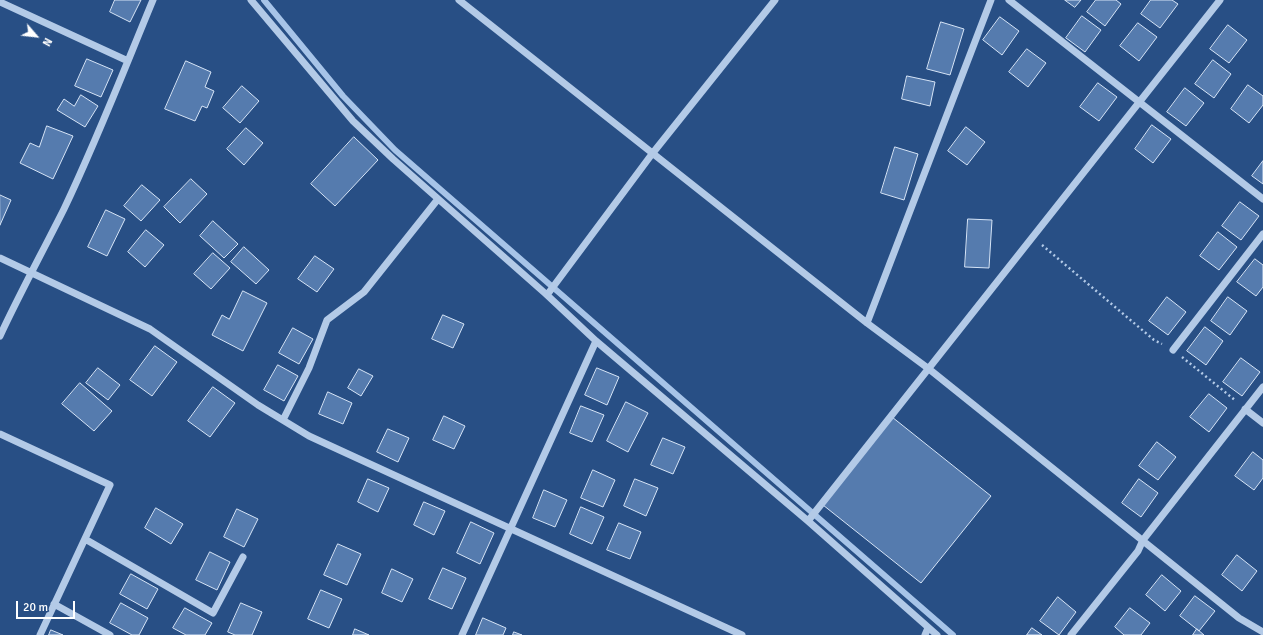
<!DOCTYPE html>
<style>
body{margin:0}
#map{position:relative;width:1263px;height:635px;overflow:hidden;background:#284f85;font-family:Signika,sans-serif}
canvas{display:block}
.north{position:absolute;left:16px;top:16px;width:40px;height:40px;-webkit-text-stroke:3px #284f85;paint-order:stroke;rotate:118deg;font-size:11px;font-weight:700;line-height:16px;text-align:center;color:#fff}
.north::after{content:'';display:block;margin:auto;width:14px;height:18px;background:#fff;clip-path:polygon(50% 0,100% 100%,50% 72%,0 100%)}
.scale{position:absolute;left:16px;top:601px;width:59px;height:18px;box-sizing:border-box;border:2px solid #fff;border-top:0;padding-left:5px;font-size:12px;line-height:14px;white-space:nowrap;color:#fff;-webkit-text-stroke:3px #284f85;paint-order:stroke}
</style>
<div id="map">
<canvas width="1263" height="635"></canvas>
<div class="north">N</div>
<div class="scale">20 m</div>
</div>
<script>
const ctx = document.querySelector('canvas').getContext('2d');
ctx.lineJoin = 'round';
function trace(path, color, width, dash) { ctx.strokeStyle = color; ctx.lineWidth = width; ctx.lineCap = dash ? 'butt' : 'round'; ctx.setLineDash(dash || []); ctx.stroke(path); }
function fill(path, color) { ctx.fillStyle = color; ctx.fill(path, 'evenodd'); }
trace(new Path2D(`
 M264,0L343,96L395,150L953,635`), '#a7c4e8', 6);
const building = new Path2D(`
 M115,0H141L130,22L110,12Z
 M1065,0H1081L1075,7Z
 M1096,0H1116L1121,4L1105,26L1087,12Z
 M1151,0H1172L1178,4L1160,28L1141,14Z
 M1082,16L1101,30L1085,52L1066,38Z
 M1000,17L1019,31L1002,55L983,40Z
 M941,22L964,29L950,75L927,69Z
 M1138,23L1157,37L1139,61L1120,46Z
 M1228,25L1247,40L1229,63L1210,49Z
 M1027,49L1046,63L1028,87L1009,72Z
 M87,59L113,70L101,97L75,86Z
 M1213,60L1231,74L1214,98L1195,84Z
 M186,61L211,72L205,87L214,91L207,108L202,106L195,121L165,109Z
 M907,76L935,82L930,106L902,99Z
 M1098,83L1117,97L1099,121L1080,107Z
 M1248,85L1263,96V105L1249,123L1231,109Z
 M242,86L259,101L240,123L223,108Z
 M1185,88L1204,103L1186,126L1167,112Z
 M81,95L98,106L85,127L57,110L64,99L74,106Z
 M1152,125L1171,139L1153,163L1135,149Z
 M47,126L73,136L53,179L20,163L30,143L39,147Z
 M966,127L985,142L967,165L948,151Z
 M246,128L263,143L244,165L227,149Z
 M354,137L378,160L335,206L311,184Z
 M895,147L918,154L904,200L881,193Z
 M1263,161V184L1252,176Z
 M191,179L207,194L180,223L164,207Z
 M142,185L160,200L141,221L124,206Z
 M0,195L11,200L0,225Z
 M1240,202L1259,216L1241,240L1222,226Z
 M106,210L125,219L107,256L88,247Z
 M968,219L992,220L989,268L965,267Z
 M213,221L238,244L224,258L200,236Z
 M146,230L164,245L145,267L128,252Z
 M1218,232L1237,247L1219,270L1200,256Z
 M244,247L269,270L256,284L231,262Z
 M213,253L230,268L211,289L194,274Z
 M315,256L334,269L317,292L298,279Z
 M1255,259L1263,265V287L1256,296L1237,282Z
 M243,291L267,303L243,351L212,335L222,315L229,319Z
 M1167,297L1186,312L1168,335L1149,321Z
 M1228,297L1247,311L1230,335L1211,321Z
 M443,315L464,324L453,348L432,339Z
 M1205,327L1223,341L1206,365L1187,351Z
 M293,328L313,339L299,364L279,353Z
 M155,346L177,362L152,396L130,380Z
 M1241,358L1260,372L1242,396L1223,382Z
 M278,365L298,376L284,401L264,390Z
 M98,368L120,385L108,400L86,383Z
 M597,368L619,377L607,405L585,395Z
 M359,369L373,376L361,396L348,388Z
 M80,383L112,411L94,431L62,404Z
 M213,387L235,403L210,437L188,421Z
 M328,392L352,403L343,424L319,414Z
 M1209,394L1227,408L1209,432L1190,417Z
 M626,402L648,413L628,452L607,441Z
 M581,406L604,415L592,442L570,433Z
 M444,416L465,426L454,449L433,440Z
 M892,417L991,496L921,583L823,505Z
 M388,429L409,438L398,462L377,452Z
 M663,438L685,447L673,474L651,465Z
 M1157,442L1176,457L1158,480L1139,466Z
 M1253,452L1263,460V478L1254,490L1235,476Z
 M593,470L615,480L603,507L581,498Z
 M368,479L389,488L378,512L358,502Z
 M635,479L658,488L646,516L624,506Z
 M1139,479L1158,493L1141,517L1122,503Z
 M544,490L567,500L555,527L533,518Z
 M424,502L445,511L434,535L414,525Z
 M581,507L604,517L592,544L570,534Z
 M156,508L183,524L171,544L145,528Z
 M237,509L258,519L244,547L224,537Z
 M471,522L494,533L480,564L457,553Z
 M619,523L641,532L630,559L607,550Z
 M338,544L361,554L347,585L324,575Z
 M210,552L230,562L217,590L196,580Z
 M1237,555L1257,571L1242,591L1222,575Z
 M443,568L466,578L452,609L429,599Z
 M392,569L413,579L402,602L382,593Z
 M131,574L158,589L147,609L120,594Z
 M1162,575L1181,591L1165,611L1146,595Z
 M321,590L342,599L329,628L308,619Z
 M1195,596L1215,611L1199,631L1180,616Z
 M1058,597L1076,612L1059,635L1040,621Z
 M121,603L148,618L139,635H132L110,623Z
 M241,603L262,612L252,635H235L228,632Z
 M185,608L212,623L205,635H186L173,628Z
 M1130,608L1150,623L1141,635H1124L1115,627Z
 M483,618L506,628L503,635H476Z
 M1032,628L1042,635H1027Z
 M355,629L369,635H353Z
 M1197,629L1204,635H1193Z
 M51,630L63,635H49Z
 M514,632L522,635H513Z`);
fill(building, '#557bae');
trace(building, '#d6e4f6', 1);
trace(new Path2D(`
 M1042,245L1154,340L1162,344
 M1182,357L1236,401`), '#b3cae7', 2.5, [2, 3]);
trace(new Path2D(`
 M251,0L353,121L393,159L547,295L596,341L808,521L937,635
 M459,0L867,323L929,369L1239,618L1263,632
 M1009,0L1263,199
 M0,2L128,61
 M0,258L150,329L258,405L309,436L742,635
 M547,295L652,154L775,0
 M867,323L991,0
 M0,336C20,293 43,251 64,209C97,140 124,70 153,0
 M1173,350L1263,234
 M1245,409L1263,423
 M283,420L309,368L327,320L364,292L438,199
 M0,434L110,485L40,635
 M808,521L1220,0
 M85,539L213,613L243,557
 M54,604L110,635
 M462,635L596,341
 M925,635L928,628
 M1071,635L1138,551L1143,540L1263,387`), '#b3cae7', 7);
</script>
